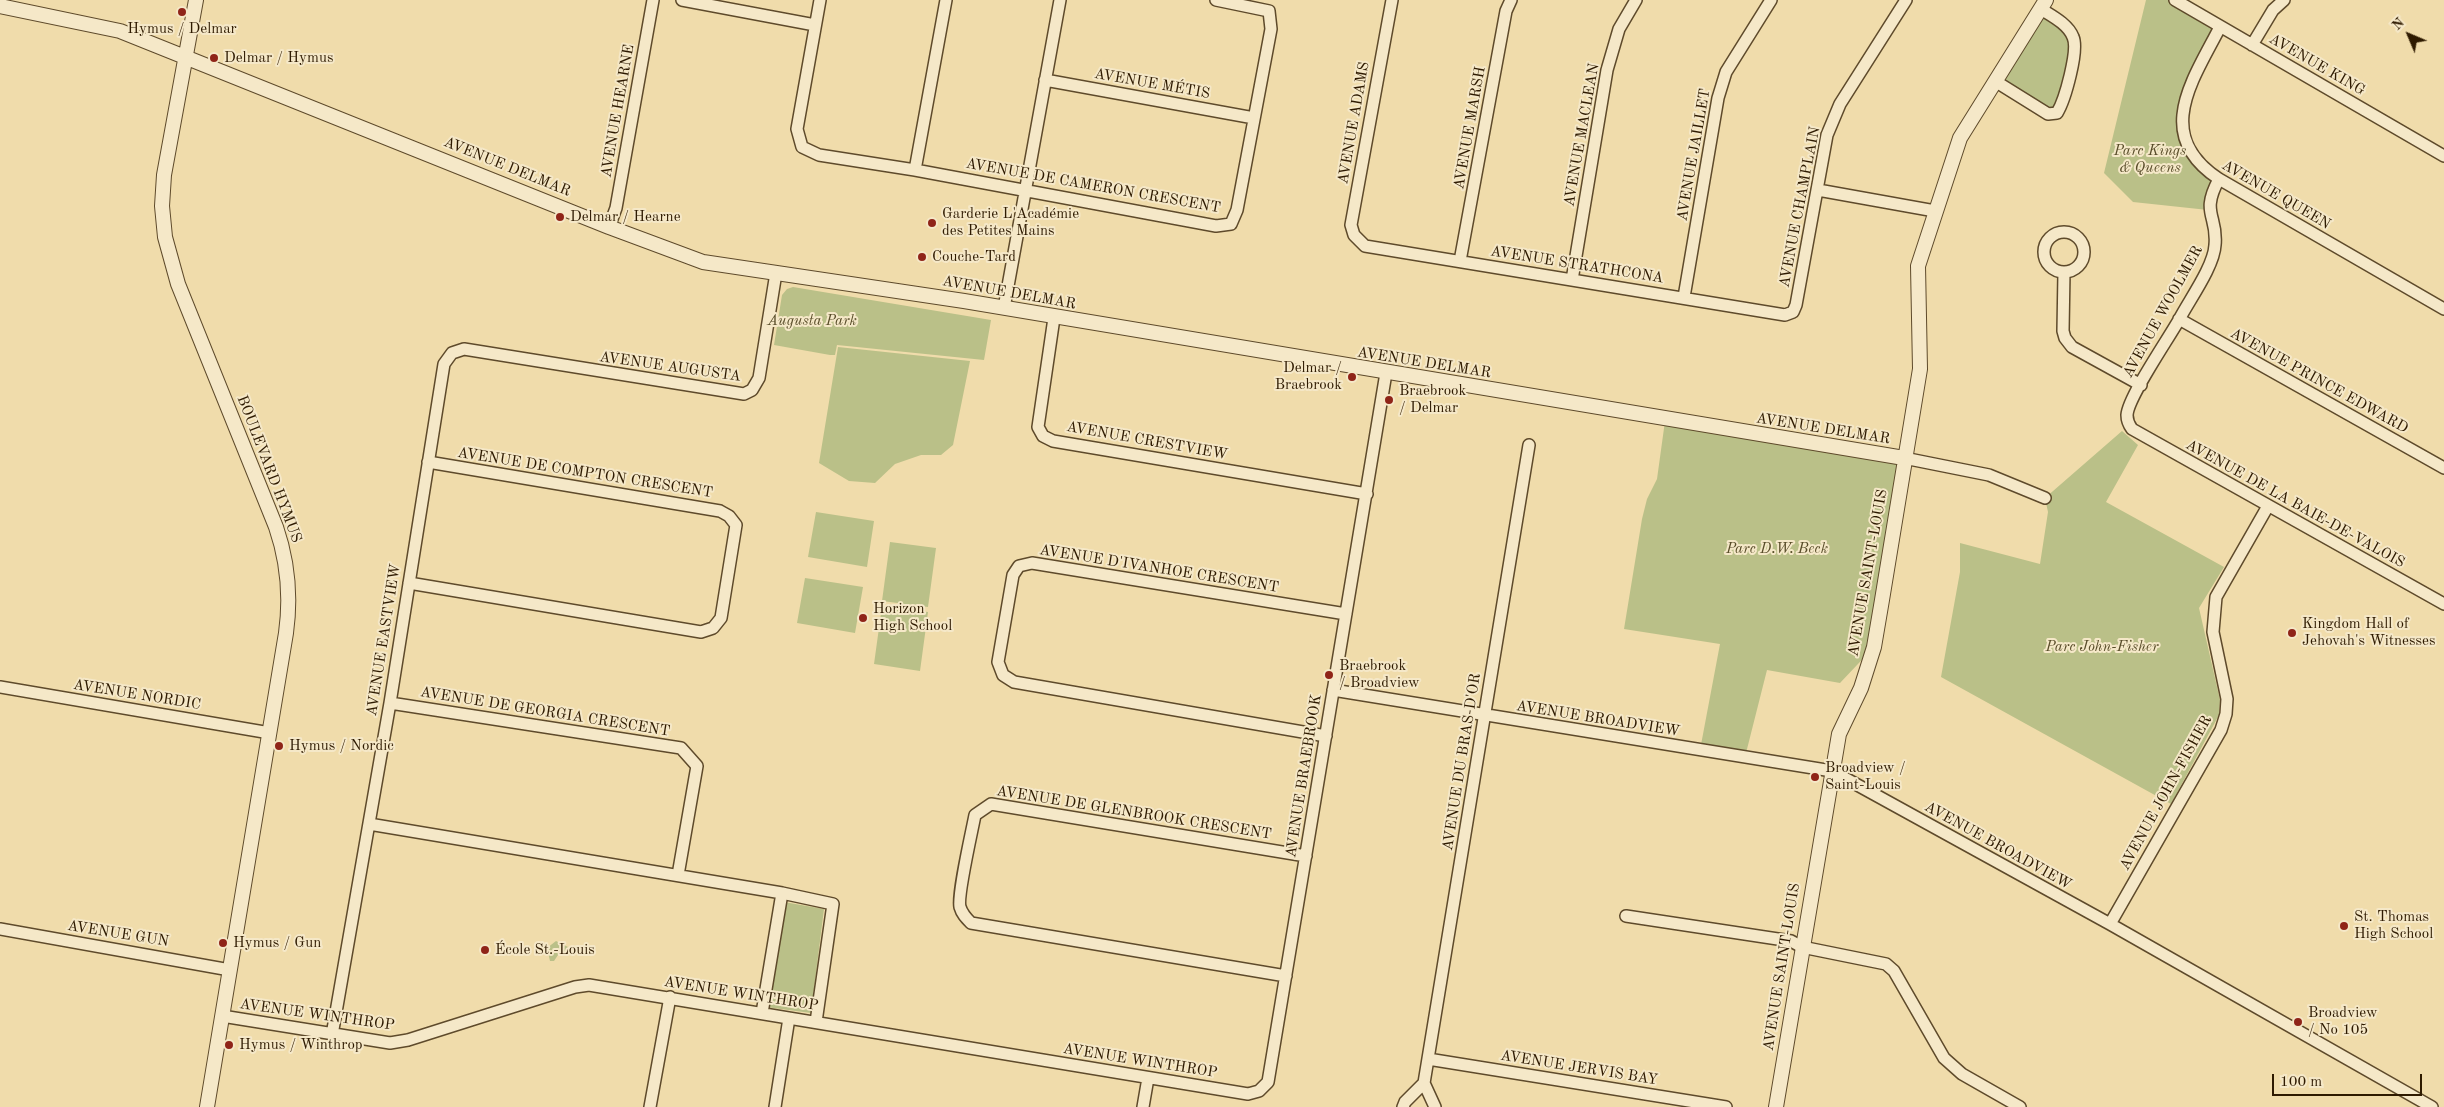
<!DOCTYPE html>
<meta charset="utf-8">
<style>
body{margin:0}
#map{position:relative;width:2444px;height:1107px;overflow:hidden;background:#f0dcab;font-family:"Old Standard TT",serif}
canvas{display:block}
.north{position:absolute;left:2384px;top:10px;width:50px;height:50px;-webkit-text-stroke:4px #f5e8c8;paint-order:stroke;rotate:315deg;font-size:14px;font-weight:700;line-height:20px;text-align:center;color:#2e1a00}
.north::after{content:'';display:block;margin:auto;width:18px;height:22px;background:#2e1a00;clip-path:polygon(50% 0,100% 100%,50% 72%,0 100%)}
.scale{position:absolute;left:2272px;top:1074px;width:150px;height:22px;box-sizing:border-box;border:2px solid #2e1a00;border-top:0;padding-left:6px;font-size:15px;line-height:18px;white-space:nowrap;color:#2e1a00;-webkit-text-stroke:4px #f5e8c8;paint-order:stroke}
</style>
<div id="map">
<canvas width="2444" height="1107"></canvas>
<div class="north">N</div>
<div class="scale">100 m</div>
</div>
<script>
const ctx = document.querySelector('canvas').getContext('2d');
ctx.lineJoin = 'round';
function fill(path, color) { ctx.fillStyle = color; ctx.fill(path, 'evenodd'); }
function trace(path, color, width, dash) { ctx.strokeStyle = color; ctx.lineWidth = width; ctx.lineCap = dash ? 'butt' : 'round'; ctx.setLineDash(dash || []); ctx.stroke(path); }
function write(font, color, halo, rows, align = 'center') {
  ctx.font = font + ' "Old Standard TT",serif'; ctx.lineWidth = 4; ctx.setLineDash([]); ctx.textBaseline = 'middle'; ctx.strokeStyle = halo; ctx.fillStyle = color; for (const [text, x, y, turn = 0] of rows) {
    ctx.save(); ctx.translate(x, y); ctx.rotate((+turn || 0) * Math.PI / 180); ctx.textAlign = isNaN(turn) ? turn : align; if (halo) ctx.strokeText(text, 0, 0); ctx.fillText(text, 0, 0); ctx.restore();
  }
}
fill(new Path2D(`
 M2146,0H2175L2220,27L2188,91L2185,139L2219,179L2208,210L2133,202L2104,173Z
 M2041,9L2074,37L2057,113L1995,81Z
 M793,287L991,320L984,360L837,345L835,355H830L774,345L782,295L787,289Z
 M838,347L970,361L953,445L941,455H921L895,464L875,483L849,481L819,463Z
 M1665,421L1904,458L1874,647L1840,683L1767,670L1745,757L1700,750L1720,644L1624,629L1642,519L1647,499L1657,479Z
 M2122,431L2138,445L2106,502L2224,567L2199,608L2220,700L2219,715L2171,804L1941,677L1960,572V543L2040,564L2048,512L2045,498Z
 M816,512L874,521L867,567L808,557Z
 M890,542L936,548L928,607L882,601Z
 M805,578L863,587L855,633L797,623Z
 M882,606L928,612L920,671L874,664Z
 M784,902L824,909L811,1013L766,1007Z
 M556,941L568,947L563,953L560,952L554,961H550L547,948Z`), '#bac088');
const minor = new Path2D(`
 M682,0L815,25
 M820,0L797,129L802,147L819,155L915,170L1216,226L1231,224L1237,210L1271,29L1269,11L1216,0
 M1392,0L1351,225L1354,235L1365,246L1785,315L1793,312L1796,305L1827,135L1840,104L1906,0
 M2175,0L2444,156
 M2220,27C2193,80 2152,135 2219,179L2444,309
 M2252,45L2273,10L2284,0
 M1045,80L1254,118
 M1995,81L2048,114L2057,113C2065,100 2079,50 2073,37C2068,24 2052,16 2041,9
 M915,170L946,0
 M2219,179C2200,214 2218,215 2215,245C2214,266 2190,299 2180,318C2169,338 2128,397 2127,415C2127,421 2129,425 2132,429L2444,604
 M1818,190L1935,211
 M609,227L616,208L653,0
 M2044 252a20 20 0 1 1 40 0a20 20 0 1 1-40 0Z
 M1460,261L1506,11L1511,0
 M2064,272L2063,331L2065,338L2072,347L2141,385
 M1572,280L1607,70L1619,29L1636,0
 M1684,297L1718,98L1726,72L1771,0
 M1004,308L1060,0
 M1054,318L1038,427L1043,436L1053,441L1367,494
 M2179,319L2444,468
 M1904,458L1989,475L2045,498
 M409,583L701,632L713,628L721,618L736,525L729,516L720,511L428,462
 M0,687L270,733
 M1333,690L1832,771L2110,924L2432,1107
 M390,703L681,748L697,766L678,875
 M1326,736L1014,682L1003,675L998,662L1013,575L1019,566L1032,563L1346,614
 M369,824L782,893L833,904L816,1022
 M1626,916L1791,941L1802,947L1886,964L1894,971L1944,1058L1962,1074L2020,1107
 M2110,924L2221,730L2226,714L2227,699L2213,632L2216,597L2268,506
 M0,929L230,970
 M1286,976L971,923C966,918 962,914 960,907C957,896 972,831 975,815L991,804L1306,856
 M762,1013L782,893
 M222,1016L390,1043L408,1040L575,987L589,985L1248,1094L1259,1091L1268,1082L1386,373
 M332,1035L390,703L444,364L452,353L464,349L744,394L752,390L759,378L776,273
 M1428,1059L1726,1107
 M1424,1083L1529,445
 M650,1107L670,997
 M775,1107L789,1018
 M1143,1107L1148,1078
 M1403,1107L1405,1102L1424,1083L1435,1107`);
const tertiary = new Path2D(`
 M196,0L164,175L162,206L165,237L178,284L276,527C288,562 291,597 286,633L207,1107
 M0,6L120,31L609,227L703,262L964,301L1904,458
 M1776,1107L1839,734L1861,688L1874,647L1882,600L1920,369L1918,266L1960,138L2046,0`);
trace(minor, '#5e4a2b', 14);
trace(tertiary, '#5e4a2b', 16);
trace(minor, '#f5e8c8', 11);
trace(tertiary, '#f5e8c8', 14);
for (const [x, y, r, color] of [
 [182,12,5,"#8f2418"],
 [214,58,5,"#8f2418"],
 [560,217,5,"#8f2418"],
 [932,223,5,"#8f2418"],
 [922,257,5,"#8f2418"],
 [1352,377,5,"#8f2418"],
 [1389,400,5,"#8f2418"],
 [863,618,5,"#8f2418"],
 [2292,633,5,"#8f2418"],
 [1329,675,5,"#8f2418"],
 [279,746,5,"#8f2418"],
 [1815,777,5,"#8f2418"],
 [2344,926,5,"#8f2418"],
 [223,943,5,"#8f2418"],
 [485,950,5,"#8f2418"],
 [2298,1022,5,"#8f2418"],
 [229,1045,5,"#8f2418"]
]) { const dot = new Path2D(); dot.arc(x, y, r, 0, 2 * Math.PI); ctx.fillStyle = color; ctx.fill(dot); trace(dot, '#f5e8c8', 2); }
write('15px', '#2e1a00', '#f5e8c8', [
 ["Hymus / Delmar",182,29,"center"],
 ["Delmar / Hymus",224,58],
 ["Garderie L'Académie",942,214],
 ["des Petites Mains",942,231],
 ["Delmar / Hearne",570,217],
 ["Couche-Tard",932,257],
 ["Delmar /",1342,368,"right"],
 ["Braebrook",1342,385,"right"],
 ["Braebrook",1399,391],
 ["/ Delmar",1399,408],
 ["Horizon",873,609],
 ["High School",873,626],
 ["Kingdom Hall of",2302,624],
 ["Jehovah's Witnesses",2302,641],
 ["Braebrook",1339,666],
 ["/ Broadview",1339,683],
 ["Hymus / Nordic",289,746],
 ["Broadview /",1825,768],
 ["Saint-Louis",1825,785],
 ["St. Thomas",2354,917],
 ["High School",2354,934],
 ["Hymus / Gun",233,943],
 ["École St.-Louis",495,950],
 ["Broadview",2308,1013],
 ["/ No 105",2308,1030],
 ["Hymus / Winthrop",239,1045]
], 'left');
write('15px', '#2e1a00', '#f5e8c8', [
 ["AVENUE KING",2317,65,30],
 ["AVENUE MÉTIS",1152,84,10],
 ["AVENUE HEARNE",618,111,-80],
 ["AVENUE ADAMS",1354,123,-80],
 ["AVENUE MARSH",1470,128,-80],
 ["AVENUE MACLEAN",1582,135,-80],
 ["AVENUE JAILLET",1694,155,-80],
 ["AVENUE DELMAR",507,167,22],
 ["AVENUE DE CAMERON CRESCENT",1093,186,10],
 ["AVENUE QUEEN",2276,195,30],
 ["AVENUE CHAMPLAIN",1800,207,-79],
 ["AVENUE STRATHCONA",1577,265,9],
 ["AVENUE DELMAR",1009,293,10],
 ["AVENUE WOOLMER",2163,312,-61],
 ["AVENUE DELMAR",1424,363,9],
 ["AVENUE AUGUSTA",670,367,8],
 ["AVENUE PRINCE EDWARD",2319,381,29],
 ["AVENUE DELMAR",1823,429,9],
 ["AVENUE CRESTVIEW",1147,441,10],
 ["BOULEVARD HYMUS",269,469,69],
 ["AVENUE DE COMPTON CRESCENT",585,473,9],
 ["AVENUE DE LA BAIE-DE-VALOIS",2295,504,29],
 ["AVENUE D'IVANHOE CRESCENT",1159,569,9],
 ["AVENUE SAINT-LOUIS",1868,573,-80],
 ["AVENUE EASTVIEW",384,640,-81],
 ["AVENUE NORDIC",137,695,9],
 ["AVENUE DE GEORGIA CRESCENT",545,712,9],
 ["AVENUE BROADVIEW",1598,719,9],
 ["AVENUE DU BRAS-D'OR",1462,762,-81],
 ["AVENUE BRAEBROOK",1304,776,-81],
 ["AVENUE JOHN-FISHER",2166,793,-61],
 ["AVENUE DE GLENBROOK CRESCENT",1134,813,9],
 ["AVENUE BROADVIEW",1998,846,29],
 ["AVENUE GUN",118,934,9],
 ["AVENUE SAINT-LOUIS",1782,967,-81],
 ["AVENUE WINTHROP",741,994,9],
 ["AVENUE WINTHROP",317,1015,8],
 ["AVENUE WINTHROP",1140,1061,9],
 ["AVENUE JERVIS BAY",1579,1068,9]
]);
write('italic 15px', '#584c29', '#f5e8c8', [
 ["Parc Kings",2150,151],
 ["& Queens",2150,168],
 ["Augusta Park",812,321],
 ["Parc D.W. Beck",1777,549],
 ["Parc John-Fisher",2102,647]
]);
</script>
